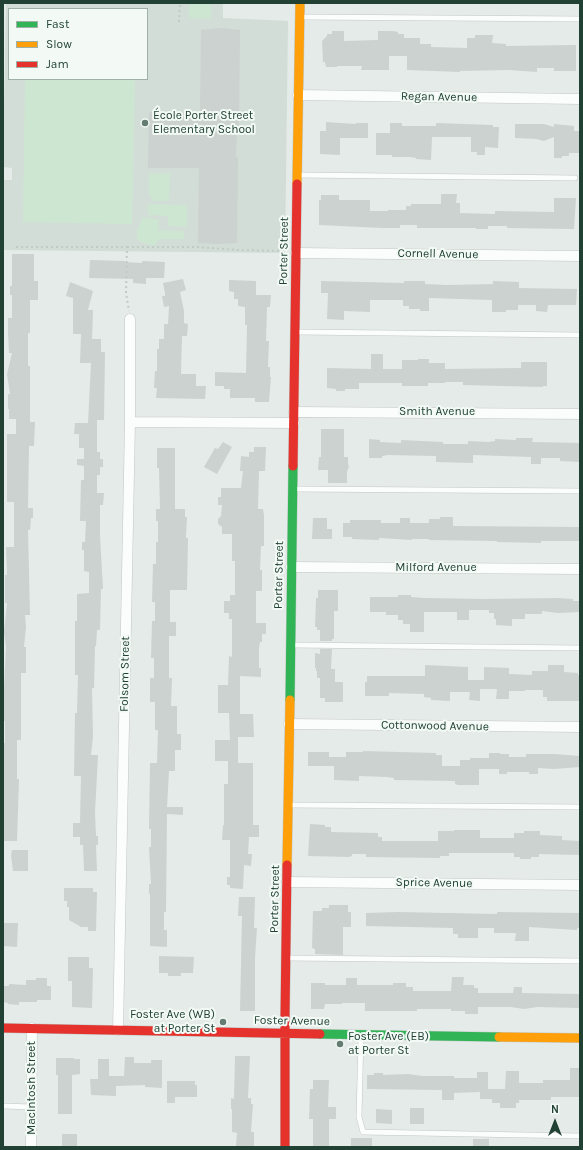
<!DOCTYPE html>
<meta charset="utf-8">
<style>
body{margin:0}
#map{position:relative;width:583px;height:1150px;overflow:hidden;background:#e5ebe8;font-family:Karla,sans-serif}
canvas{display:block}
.frame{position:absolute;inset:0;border:4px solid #204134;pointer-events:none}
.legend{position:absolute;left:8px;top:8px;width:140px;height:72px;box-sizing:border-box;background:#f3faf6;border:1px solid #9fb0a8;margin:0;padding:5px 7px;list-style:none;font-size:12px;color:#204134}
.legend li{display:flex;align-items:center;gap:8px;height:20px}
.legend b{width:20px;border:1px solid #9fb0a8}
.north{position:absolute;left:535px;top:1102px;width:40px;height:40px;-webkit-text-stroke:3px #f3faf6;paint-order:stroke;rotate:0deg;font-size:11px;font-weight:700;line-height:16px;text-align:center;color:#204134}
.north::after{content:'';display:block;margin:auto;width:14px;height:18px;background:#204134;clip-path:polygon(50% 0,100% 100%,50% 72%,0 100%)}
</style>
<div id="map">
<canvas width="583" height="1150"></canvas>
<div class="frame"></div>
<ul class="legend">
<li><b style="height:5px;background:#30b455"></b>Fast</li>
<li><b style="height:5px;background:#ff9f0a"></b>Slow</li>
<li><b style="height:5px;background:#e5322d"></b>Jam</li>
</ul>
<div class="north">N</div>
</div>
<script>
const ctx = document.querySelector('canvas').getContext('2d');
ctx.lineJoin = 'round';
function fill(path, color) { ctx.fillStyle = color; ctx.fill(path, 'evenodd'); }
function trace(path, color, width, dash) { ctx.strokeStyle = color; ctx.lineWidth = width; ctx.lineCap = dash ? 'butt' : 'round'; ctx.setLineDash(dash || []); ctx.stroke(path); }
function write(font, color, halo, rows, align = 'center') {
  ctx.font = font + ' Karla,sans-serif'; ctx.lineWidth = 4; ctx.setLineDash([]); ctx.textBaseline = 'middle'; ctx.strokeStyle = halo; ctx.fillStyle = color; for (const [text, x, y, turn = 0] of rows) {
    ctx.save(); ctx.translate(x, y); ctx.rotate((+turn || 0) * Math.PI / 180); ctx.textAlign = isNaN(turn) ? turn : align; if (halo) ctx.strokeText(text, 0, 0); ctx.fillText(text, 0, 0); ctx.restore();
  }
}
fill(new Path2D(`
 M6,3H223V18L288,21L285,253L3,250V180H12V168L3,167ZM9,9H147V79H9Z`), '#d2ddd7');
fill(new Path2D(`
 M189,3H211V19L191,18L189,16Z
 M25,79H135L132,224L23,222Z
 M149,173L170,174L169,201H153L149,194Z
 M148,204L187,205V227L168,226V216L148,215Z
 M143,217L159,220L158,230L184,231V239H159L155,245C148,246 143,243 137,239V231Z`), '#cde6d1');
fill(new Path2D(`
 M221,28L240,30L239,126H237L236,157H238L237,243L218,244L198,243L199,168H148L149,112L200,113L201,30Z
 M332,31H344V41L378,40V31H393L398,32V34H404V38H420V44H431V47L467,48V38H475V35H493L492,43L506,44V46L576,45V71H554V68H537V72L509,70L460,71V72L407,70V56H389V70H361L362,66H337V67H326L325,62H323L322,41L327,36V34H332Z
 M326,122L356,124V123H368V138H340V155L320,154V131H326Z
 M390,123H402V126H436V123L493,125V127H499L498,148L485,147V155H477V152H471V137H432L431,160L416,159V158L410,157H392V155H376V133H390Z
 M515,124H544L554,127V124L574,126V131H579V153H569V156H562V158H554V137L544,141L536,139L515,138Z
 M441,194H457L456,203H460V213L495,214V211L554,212V198H576L574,229L507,228V226H488V229H476V228H417V225H400V228H382L319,225V200H321V195H339V200H370V211H388V210H406V206H411V204H441Z
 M12,254H34V281H38V300H30V333H28V366H30V422H35L34,446H29L28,508H33V518H31L30,530H28L30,615H25L26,627L24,647H26V673H21V740H17V779H19L17,841H3V743H5V721H3V710L6,647L4,632L7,603H5V575H7L6,547H14V502H7V434H16V419H9V409H8V394H10L7,374L12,353H9L8,333V318H12V295H10V286H12Z
 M90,260L125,261V262L142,263V261L165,262L164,278H146V284L133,283V279L89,278Z
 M183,279L186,290L180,292L184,311V323L188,324L187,336H182L181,374H196V386H206L205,399L156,398L157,388H154L155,371H157V349H159V339H164V324H168L169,306L164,307L162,296H165V293L163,283Z
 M229,280L256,281V295H271L270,307H267L266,341H269L268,367H270V377H271L269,402H255V398H230V389H224V386H215V372L246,373L247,325H245V307L238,306V299H234V292L229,291Z
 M321,281L404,283V281H425V284L447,285L493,284V281L519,282V288L577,289L576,305H548L547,312L536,311V305H518V310H506V312H492V300L429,298V311H420V309H409V306H403V300H370V312L344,311V320L327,319L328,293H321Z
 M70,282L93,291L88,310H93L92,339H101V352H105L104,420H97V452H100V459H103V467H100V475H97V493H104L103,505H100V536L103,589H101L100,630H97L96,646H95L94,688H92L93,737L91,755H98L95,813L96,836H98V845H96L97,871H84L83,845H80V837H73V823H80L81,776H74L75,713H77L78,675H75V621H77V594L89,593V572L84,571V550H82V542H85L86,521H80L81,480H84V466L77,465V459H84V448H79V434H74L75,423H88L91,363H80L81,334H73V298L66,296Z
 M371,354H383V369H402V360H418V359H429V363H445V369L521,368V362H547V386H543V387L463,385V382H445V383H428V386H402V383H359V389H345V391H336V389L327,388V368L371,369Z
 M321,429H344V457H348V464L349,466L347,472V483H328V470H318L319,457H321Z
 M516,438H533L532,442L580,443V462L560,461V458H541V464H531V457L473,455V463L436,462V456L388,455L382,456V458H369V439L380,440V442L401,443V440L443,442V444H468V441L488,442L495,441V439L516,440Z
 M223,442L232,447L217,474L204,467L215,448L218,449Z
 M254,447H266L265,471H259L258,509H263L264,515V546H261L260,570H262V591H256V623H266V634H262V642H260L259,648V668H261V677L240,676V714H253L254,737H238V763H253V825H259V837H249L248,854H252L251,866L244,865L243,889L230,888V885H227V877H230V840H222L223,825H224V784H228V761H215V740H230L229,713H218V685H228L229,656L232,657V619H229V613H224V601H230V595H235V561H232V534H222V527L218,524V519L221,516L222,505H218V497H221V488H241L243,471H240L241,456L249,457V452H254Z
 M157,448H175V509H185V517H187L186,538H188L187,590H170V622H176V636H169V678H172L171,706H177V734H181V750H175V771H169L167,807H183V815L167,814L166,912H164V930H167V947L150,946V894H149V884H151L149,847H151V829H149L150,763H157L158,730H155V702H150V678H154V658H151L152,621H155V602H152L153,564H156V542H158V521H156V509H160L159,468H157Z
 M440,517H453V526L580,527V541H541V543L497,542V541L429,540V539H412V540L379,538V540L352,539V537H343V523H350V520H381V523H400V518H410V523H429V519H440Z
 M313,518H327V529H332V539H312Z
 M318,590H338V611H334V639H332V641H320V630H317V627H315L316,598H318Z
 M398,595H411V597L424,598L483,599L558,598L573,599V601H580V612L558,613L542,611V614H525V619H512V626L496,625V619H494V613H489V610H469V620H457V612H424V632H410V624H403V620H398V615H386V612H370V597H398Z
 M320,649H332L331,669H335V682H343V702H325V698H320V678H317V671H316V668H315V653L320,654Z
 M425,665L468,667V680H484V667L509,668V674L532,675V671H548V665H564V672L578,673V675H580V701H547V697H543V690H525V691H509V699H496L497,689H480V701L469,700L470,692H450V701L431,700V698L424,697V694L389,693V696H365V682H367V676H425Z
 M363,751L436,753V755H442V766H460V760H470V758H489V753H500V754H509V757H526V754H555L580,756V767L554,769L538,768V774H529V772H507V774H499V769H479V785H458L455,784V781L394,780V778L387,777L359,776V781L334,780V766H308V752H329V757H346V752H363Z
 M310,824L325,825V827H331V832L378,833V837H382V841H438V831H454V830H480V838H514V833H524V831H540V835L562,836V840L580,841V855L539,854V857H531V859H520V857H514V853H449V856H440V858L366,857V854H352V856L349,857L308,856Z
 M12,850H28V871H13L11,856Z
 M64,888H93V892H97L96,931H88V927H81L69,920V907H67V901H64Z
 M239,897H255L254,928H257L255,958V1011H240L242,916H238Z
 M329,905H348V912H351V927H343V955L315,954V949L312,948L313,911H322V908H329Z
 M398,912L497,914V912L580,913V928H577V930L529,927V941H515L516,933H494V928H478V938H458V934H453V928L366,926V913Z
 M3,923H18L17,947L3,946Z
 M159,956L194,957L193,973H181V976H168V973H159Z
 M68,957H89V968H93L92,1008L72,1007V981H68Z
 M452,977H464L463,985H474V988H478V993H513L514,987H522V993L580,994V1008L537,1007L524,1009L511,1007H478V1014H465V1011H451V1009H417V1011H365V1003H342V1004H325L324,1009H311V983H325V985H346V978H357V985H393V983H406V987H413V991H451Z
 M36,978H47V986H51V1000H37V1002H19V1005L8,1004V1003L3,1002V986H9V984L26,985V980H36Z
 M235,1056H250L248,1098H251V1104H253L251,1132H254V1146H236L237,1133L232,1132V1109H231V1098L234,1099Z
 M125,1057H134V1063H151V1060H162V1088L145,1087V1085L116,1086V1096L91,1095L90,1079H98V1059H109V1076H124Z
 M56,1058H74V1059H80V1074L72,1075V1114H58V1075H56Z
 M570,1068H580V1097H551V1100H519V1103H516V1108H500V1103H492V1099H480V1092L454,1093V1100H442V1090L367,1089V1075H374V1073H383V1075L408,1074L422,1076H454V1078H477V1072H488V1089H505L506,1071H519V1083H543V1080H570Z
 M313,1080H329L328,1107H336V1119H329V1147H313V1119H309L310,1089H313Z
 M167,1081H195V1085H197V1097H175V1103H167Z
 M410,1108H424V1124H410Z
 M376,1109L392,1110V1124L376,1123Z
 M62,1134H77V1147H62Z
 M351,1138H372V1147H351Z
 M473,1139H489V1147H473Z`), '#ccd2cf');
const lane = new Path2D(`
 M301,17L580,19
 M298,175L575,178
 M297,332L580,335
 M293,489L580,491
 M291,645L580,648
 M289,805L580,807
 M287,958L580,961
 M361,1035L359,1117L363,1132L580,1136
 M3,1106L32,1107`);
const street = new Path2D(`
 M298,95L580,99
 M296,253L580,256
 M294,412L580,414
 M130,422L294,423
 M291,567L580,569
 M289,724L580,727
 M287,882L580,885
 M118,1030L130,422V319
 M31,1147L32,1028`);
const fast = new Path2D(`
 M290,700L293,466
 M320,1034L499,1037`);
const slow = new Path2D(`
 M297,184L300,3
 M287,865L290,700
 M499,1037L580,1038`);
const jam = new Path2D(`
 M293,466L297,184
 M3,1028L320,1034
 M285,1147V1016L287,865`);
trace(lane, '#c2c8c5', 6);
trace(street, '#c2c8c5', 11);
trace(fast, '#c0c9c5', 10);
trace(slow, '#c0c9c5', 10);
trace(jam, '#c0c9c5', 10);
trace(new Path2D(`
 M179,22L180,3
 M16,247H127L126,293L129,311
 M127,247H198L237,250L285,251`), '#c1cbc6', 2, [2, 3]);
trace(lane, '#fbfcfc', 5);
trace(street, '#fbfcfc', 10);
trace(fast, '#30b455', 9);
trace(slow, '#ff9f0a', 9);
trace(jam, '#e5322d', 9);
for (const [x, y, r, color] of [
 [145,123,4,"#657c73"],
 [223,1022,4,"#657c73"],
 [340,1044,4,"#657c73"]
]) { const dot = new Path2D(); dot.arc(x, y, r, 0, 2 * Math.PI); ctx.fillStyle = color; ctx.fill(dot); trace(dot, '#f3faf6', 1.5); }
write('12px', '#204134', '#f3faf6', [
 ["Regan Avenue",439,97,1],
 ["Porter Street",284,251,-89],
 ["Cornell Avenue",438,254,1],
 ["Smith Avenue",437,412],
 ["Milford Avenue",436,568],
 ["Porter Street",279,575,-89],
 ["Folsom Street",125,674,-89],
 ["Cottonwood Avenue",435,726,1],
 ["Sprice Avenue",434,883,1],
 ["Porter Street",275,899,-89],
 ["Foster Avenue",292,1021,1],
 ["MacIntosh Street",32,1088,-90]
]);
write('12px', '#204134', '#f3faf6', [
 ["École Porter Street",153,116],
 ["Elementary School",153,130],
 ["Foster Ave (WB)",215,1015,"right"],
 ["at Porter St",215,1029,"right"],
 ["Foster Ave (EB)",348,1037],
 ["at Porter St",348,1051]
], 'left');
</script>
